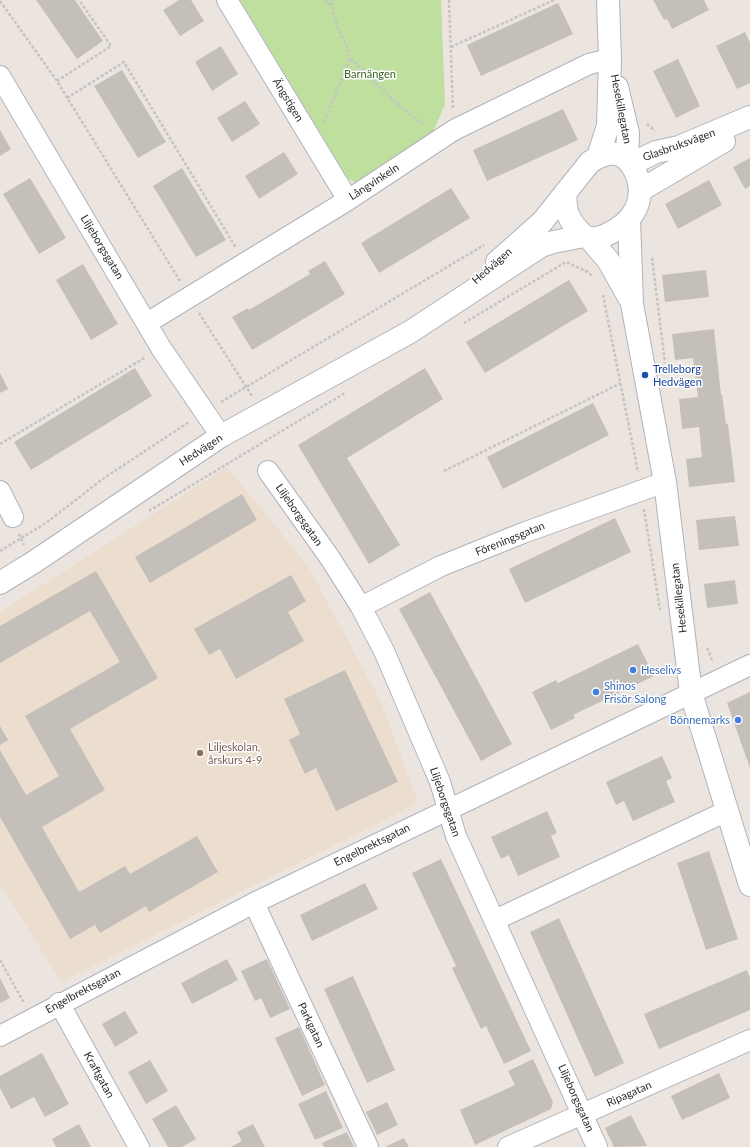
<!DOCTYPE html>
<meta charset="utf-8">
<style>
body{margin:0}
canvas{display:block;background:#ece4df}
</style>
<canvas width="750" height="1147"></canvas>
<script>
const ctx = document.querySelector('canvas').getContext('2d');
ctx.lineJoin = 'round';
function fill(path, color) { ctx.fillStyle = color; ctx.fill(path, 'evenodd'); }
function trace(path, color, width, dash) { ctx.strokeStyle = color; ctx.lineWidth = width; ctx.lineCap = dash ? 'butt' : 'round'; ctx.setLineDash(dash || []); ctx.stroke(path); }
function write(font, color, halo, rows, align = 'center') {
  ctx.font = font + ' Lato,sans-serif'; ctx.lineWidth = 3; ctx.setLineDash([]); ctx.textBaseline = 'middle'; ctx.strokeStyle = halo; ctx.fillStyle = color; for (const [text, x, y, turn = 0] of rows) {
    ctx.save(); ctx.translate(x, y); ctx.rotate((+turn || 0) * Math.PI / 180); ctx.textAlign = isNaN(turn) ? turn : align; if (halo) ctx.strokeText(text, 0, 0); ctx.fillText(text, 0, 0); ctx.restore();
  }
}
fill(new Path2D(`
 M227,467L308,566L381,702L418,803L61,982L0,884V612Z`), '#ecdecf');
fill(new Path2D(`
 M240,0H441L445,104L431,137L358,183L348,179Z`), '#bfdf9f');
fill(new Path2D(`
 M36,0H75L103,41L77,59Z
 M179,0H191L204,21L180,36L163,10Z
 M653,0H704L709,10L672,29L667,19L664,20Z
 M558,3L573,34L481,76L467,45Z
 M745,32L750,43V83L737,89L716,46Z
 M221,46L238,74L212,91L195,62Z
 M678,59L700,106L676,118L653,71Z
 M122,70L166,142L138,158L94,86Z
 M245,101L260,124L232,142L217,118Z
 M563,109L578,140L487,181L473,150Z
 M0,130L11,149L0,156Z
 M284,152L298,174L259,199L245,176Z
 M750,158V186L745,189L733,167Z
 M182,168L226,240L196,257L153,186Z
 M30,178L66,238L39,254L3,194Z
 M709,180L722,205L678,229L665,204Z
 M451,188L470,218L379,273L361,243Z
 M325,261L345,294L252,350L232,317L248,308L249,310L310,274L308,271Z
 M83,264L118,324L91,340L56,280Z
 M706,270L709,297L665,302L662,275Z
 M569,280L588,311L485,373L466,342Z
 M714,329L721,395L722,394L726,424H728L735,482L689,487L686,459L702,457L699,427L682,429L679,399L698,397L693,358L675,360L672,334Z
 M135,368L152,396L31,470L14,442Z
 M425,368L443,399L347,458L400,545L369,564L298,445Z
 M0,373L8,389L0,393Z
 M593,403L609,435L503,489L487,457Z
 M242,494L257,520L150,583L135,557Z
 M735,516L739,546L699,550L696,520Z
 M615,518L631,552L525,603L509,569Z
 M96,571L158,678L70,729L105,790L42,827L79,892L125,866L130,874L197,836L218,872L149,912L146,906L100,933L95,925L70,939L0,817V750L26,795L59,776L25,716L120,662L90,611L0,663V626Z
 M291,575L306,601L288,612L304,641L236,679L220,649L209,655L194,629Z
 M735,580L738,604L707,608L704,584Z
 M430,592L512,744L481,761L399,609Z
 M638,644L654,676L573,715L575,718L551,730L532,692L556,680L558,683Z
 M345,670L398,782L336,811L316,768L305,774L289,740L300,734L284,699Z
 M750,692V768L727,703Z
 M0,726L8,740L0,745Z
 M662,756L672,778L666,781L675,802L633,821L624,801L616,805L606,782Z
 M547,811L557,833L551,836L560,857L518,876L509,855L501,859L491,837Z
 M709,851L738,939L706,950L677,863Z
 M441,859L531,1051L504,1064L486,1026L481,1029L452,968L456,966L412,873Z
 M365,883L378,909L312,941L300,915Z
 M559,918L624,1063L595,1077L530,932Z
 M227,959L238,980L192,1004L181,983Z
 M267,959L290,1009L270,1018L261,998L255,1001L241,971Z
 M747,970L750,978V1010L659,1049L644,1014Z
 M353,976L395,1070L367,1083L324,989Z
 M0,978L10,998L0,1003Z
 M125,1011L138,1033L115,1047L102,1024Z
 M299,1027L325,1085L302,1096L275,1038Z
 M42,1053L69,1104L45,1117L34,1097L11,1109L0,1088V1076Z
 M533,1059L553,1102L551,1109L475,1145L460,1110L515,1085L508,1071Z
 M150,1060L168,1091L146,1104L128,1072Z
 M719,1073L730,1098L682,1120L671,1096Z
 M326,1091L343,1128L315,1140L298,1104Z
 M387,1102L398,1125L377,1135L366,1112Z
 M176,1105L196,1139L182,1147H168L152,1119Z
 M631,1115L647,1146L614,1147L605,1128Z
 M79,1124L91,1147H56L52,1139Z
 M253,1124L265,1147H231L242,1141L237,1132Z
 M347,1132L354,1147H324L322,1143Z
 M404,1138L409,1147H385Z`), '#c5bfba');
const street = new Path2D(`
 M227,0L348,200
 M0,76L161,348L221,436
 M147,323L348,200L454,130L589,64L610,59
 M268,471L330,558L361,607L384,651L440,782L456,836L597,1147
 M0,491L13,517
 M361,607L441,566L523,533L665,482
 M254,903L368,1147
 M495,920L727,811
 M59,1003L139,1147
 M0,1036L254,903L750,665
 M508,1147L750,1040`);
const secondary = new Path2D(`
 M617,87L628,133L627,159
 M598,157L608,126L610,59L608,0
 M631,164L656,152L679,147L750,117
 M641,190L724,141
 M629,219L632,304L665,482L691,693L750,885
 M589,238L608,260L631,301
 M497,262L542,222L590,162C609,150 624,149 635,171C648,200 633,223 606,235C597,239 587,240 581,233C568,220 564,209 566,192
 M0,583L34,562L221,436L410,332L541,246L553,242L584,236`);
trace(street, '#afb3bb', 22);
trace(secondary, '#afb3bb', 24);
trace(new Path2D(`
 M325,0L331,5L338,29L346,44L350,58L401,107L425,126
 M449,0L453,110
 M0,1L57,81L180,281
 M331,5L334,0
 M451,47L554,0
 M57,81L111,46L79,0
 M67,98L124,62L236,248
 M324,122L350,58
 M647,124L655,131
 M652,258L665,363
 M603,295L638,472
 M199,313L252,396
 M464,323L566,262L588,272L593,277
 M221,402L484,245
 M0,444L146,357
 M444,471L621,383
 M644,509L660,610
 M149,511L345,393
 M19,534L24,545
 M0,551L46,523L104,478L189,422
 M707,648L713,662
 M0,960L24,1003`), '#c4c4c4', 2.5, [3, 2]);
trace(street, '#fff', 20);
trace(secondary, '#fff', 22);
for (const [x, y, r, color] of [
 [645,375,4,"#1a4fb4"],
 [633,670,4,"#3f7fe0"],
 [596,692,4,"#3f7fe0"],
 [738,720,4,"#3f7fe0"],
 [200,753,4,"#8d6e63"]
]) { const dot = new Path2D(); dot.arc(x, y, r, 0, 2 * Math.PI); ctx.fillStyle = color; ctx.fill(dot); trace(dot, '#fff', 1.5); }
write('11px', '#396420', '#fff', [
 ["Barnängen",370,74]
]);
write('11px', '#2b2b2b', '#fff', [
 ["Ängstigen",288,100,59],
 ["Hesekillegatan",621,109,79],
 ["Glasbruksvägen",679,145,-20],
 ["Långvinkeln",374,182,-33],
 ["Liljeborgsgatan",102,247,59],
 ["Hedvägen",492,266,-41],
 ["Hedvägen",201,450,-33],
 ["Liljeborgsgatan",299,515,55],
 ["Föreningsgatan",510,539,-22],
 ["Hesekillegatan",679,598,-97],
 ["Liljeborgsgatan",445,802,71],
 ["Engelbrektsgatan",372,845,-26],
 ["Engelbrektsgatan",83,991,-28],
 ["Parkgatan",311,1025,65],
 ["Kraftgatan",99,1075,61],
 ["Ripagatan",629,1094,-24],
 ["Liljeborgsgatan",576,1098,66]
]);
write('11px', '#164399', '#fff', [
 ["Trelleborg",653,369],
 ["Hedvägen",653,382]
], 'left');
write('11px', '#366cbe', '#fff', [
 ["Heselivs",641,670],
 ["Shinos",604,686],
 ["Frisör Salong",604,699],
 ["Bönnemarks",730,720,"right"]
], 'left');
write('11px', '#785e54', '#fff', [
 ["Liljeskolan,",208,747],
 ["årskurs 4-9",208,760]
], 'left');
</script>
